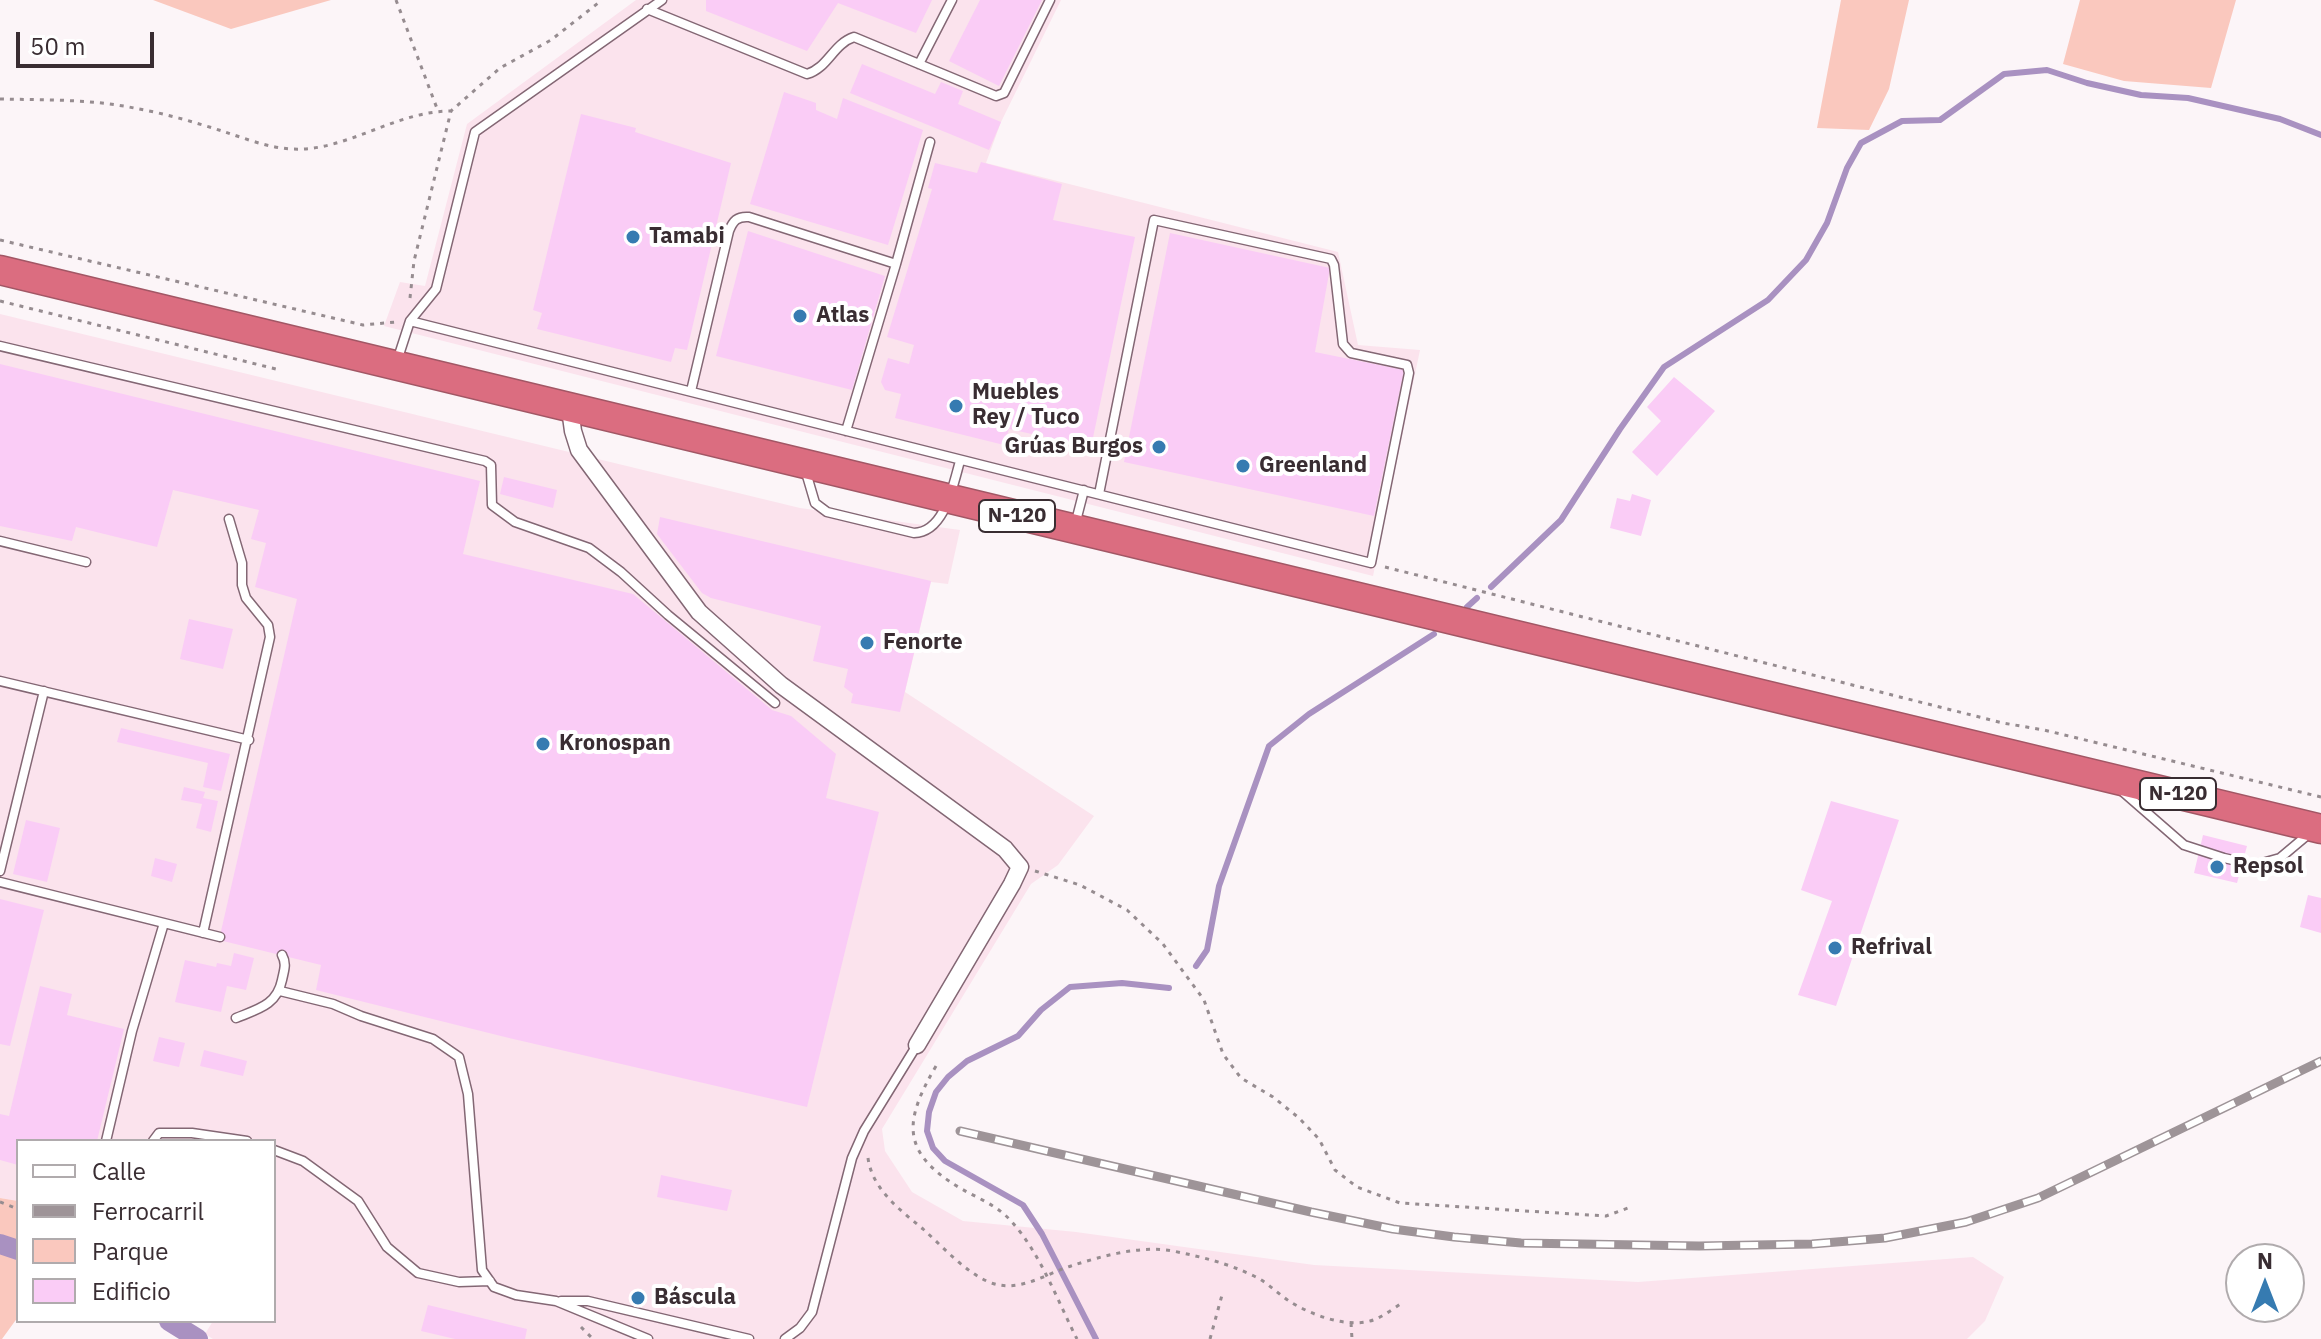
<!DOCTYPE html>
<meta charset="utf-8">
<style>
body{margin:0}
#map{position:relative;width:2321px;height:1339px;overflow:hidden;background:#fcf5f8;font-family:"IBM Plex Sans",sans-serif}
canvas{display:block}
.legend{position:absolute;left:16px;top:1139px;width:260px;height:184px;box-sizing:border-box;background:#fff;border:2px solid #b0abad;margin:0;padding:10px 14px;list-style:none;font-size:24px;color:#392d32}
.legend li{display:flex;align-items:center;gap:16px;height:40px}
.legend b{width:40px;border:2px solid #b0abad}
.north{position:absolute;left:2225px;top:1243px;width:80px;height:80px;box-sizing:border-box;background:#fff;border:2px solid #b0abad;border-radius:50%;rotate:0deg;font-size:22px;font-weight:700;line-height:32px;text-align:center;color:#392d32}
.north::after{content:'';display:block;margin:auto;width:28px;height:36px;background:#367bb1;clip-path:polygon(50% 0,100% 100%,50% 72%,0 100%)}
.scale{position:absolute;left:16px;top:32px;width:138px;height:36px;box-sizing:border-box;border:4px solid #392d32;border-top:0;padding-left:10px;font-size:24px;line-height:28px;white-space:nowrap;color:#392d32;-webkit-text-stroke:6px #fff;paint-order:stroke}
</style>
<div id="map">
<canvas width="2321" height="1339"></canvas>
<ul class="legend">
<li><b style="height:10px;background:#fff"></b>Calle</li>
<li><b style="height:10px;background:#9e9498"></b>Ferrocarril</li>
<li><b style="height:22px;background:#fac8be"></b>Parque</li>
<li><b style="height:22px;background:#faccf6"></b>Edificio</li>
</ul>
<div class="north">N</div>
<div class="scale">50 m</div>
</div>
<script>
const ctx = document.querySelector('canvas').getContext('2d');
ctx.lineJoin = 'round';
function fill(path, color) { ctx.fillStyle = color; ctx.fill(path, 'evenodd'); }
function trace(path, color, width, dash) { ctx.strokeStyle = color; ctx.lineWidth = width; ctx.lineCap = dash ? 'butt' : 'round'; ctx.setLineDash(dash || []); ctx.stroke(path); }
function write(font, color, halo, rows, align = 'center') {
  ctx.font = font + ' "IBM Plex Sans",sans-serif'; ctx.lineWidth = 8; ctx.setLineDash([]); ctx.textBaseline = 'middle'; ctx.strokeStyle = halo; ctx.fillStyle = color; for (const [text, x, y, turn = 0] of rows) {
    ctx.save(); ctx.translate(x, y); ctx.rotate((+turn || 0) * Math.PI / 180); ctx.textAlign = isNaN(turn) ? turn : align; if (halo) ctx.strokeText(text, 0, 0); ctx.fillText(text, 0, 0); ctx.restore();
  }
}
fill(new Path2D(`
 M636,0H1061L1001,122L986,163L1338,252L1358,345L1420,350L1373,576L384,326L400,282L425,286L467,124Z
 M0,314L800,508L960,530L948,584L931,582L905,692L1094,816L1058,865L1031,884L882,1129L885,1151L912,1192L963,1221L1076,1232L1314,1265L1638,1282L1973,1257L2004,1277L1985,1321L1967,1339H213L205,1334L213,1321H274V1141H18V1201L0,1198Z`), '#fbe3ed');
fill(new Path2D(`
 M153,0H331L231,29Z
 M1841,0H1909L1889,89L1869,130L1817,128Z
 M2080,0H2236L2211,88L2124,81L2063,64Z
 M0,1198L18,1201V1317L2,1339H0Z`), '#fac8be');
trace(new Path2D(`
 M1491,587L1561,520L1620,429L1664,367L1768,300L1806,260L1827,223L1847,168L1861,143L1902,121L1940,120L2004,74L2047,70L2087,83L2141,95L2188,98L2280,119L2321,135
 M1467,607L1477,598
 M1196,966L1207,950L1219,886L1269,746L1309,714L1434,634
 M1096,1339L1042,1234L1023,1205L945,1161L933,1148L927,1131L929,1112L936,1092L948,1077L967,1061L1018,1036L1041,1010L1070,987L1122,983L1169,988`), '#a991c1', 6);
trace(new Path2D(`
 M0,1244L18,1250
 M169,1321L198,1339`), '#a991c1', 20);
fill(new Path2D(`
 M706,0H932L916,33L838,3L807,51L706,11Z
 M980,0H1042L999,86L949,61Z
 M862,64L935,94L941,82L963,91L958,104L1001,122L989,150L850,93Z
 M784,92L816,103V110L837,119L843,98L923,130L888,245L750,204Z
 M581,114L636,128L635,132L731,163L687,350L675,348L671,362L537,329L542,313L533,310Z
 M981,162L1062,184L1053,220L1135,237L1091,447L1009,429L1004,445L895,418L901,394L885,390L881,382L888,358L909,364L914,345L887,337L932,189L928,188L935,163L977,173Z
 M748,231L885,276L852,390L716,356Z
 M1170,233L1330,268L1315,352L1404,370L1374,516L1124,462Z
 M0,364L480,481L463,554L633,594L772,710L791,716L836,754L826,798L879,812L807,1107L509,1038L316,990L321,965L219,940L297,599L255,587L266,543L251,539L259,510L173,490L157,547L76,527L72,541L0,526Z
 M1674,377L1715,411L1657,476L1632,452L1661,421L1647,407Z
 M504,477L557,490L553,508L500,494Z
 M1632,494L1651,500L1641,536L1610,528L1617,498L1630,501Z
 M660,517L931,581L900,712L851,703L853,694L844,687L848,669L813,661L821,626L711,598L702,593L657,534Z
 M189,619L233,629L223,669L180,659Z
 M121,728L230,754L221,791L203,787L208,763L117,742Z
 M184,787L205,792L203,798L218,801L211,832L196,828L202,804L181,800Z
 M1831,801L1899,820L1836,1006L1798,995L1832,901L1801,890Z
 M26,820L60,828L47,882L13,874Z
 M2203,835L2247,846L2237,883L2194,873Z
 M155,858L177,864L172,882L151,876Z
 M2308,895L2321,898V933L2300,927Z
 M0,899L44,910L10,1046L0,1044Z
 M234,953L254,958L246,990L227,986L221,1012L175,1002L185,960L216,967L217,963L231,966Z
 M40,986L72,994L67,1015L124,1029L97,1141H18V1165L0,1160V1114L9,1116Z
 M159,1037L185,1043L179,1067L153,1061Z
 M204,1050L247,1061L243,1076L200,1066Z
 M661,1175L732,1190L727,1211L657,1197Z
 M633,1291L646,1294L643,1306L631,1303Z
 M428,1305L527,1329L525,1339H455L421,1331Z`), '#faccf6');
const lane = new Path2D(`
 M647,9L807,74C828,68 833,44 854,37L996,96L1004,93L1050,0
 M919,64L952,0
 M896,264L930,142
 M410,321L1371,563L1409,373L1407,365L1351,353L1343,344L1334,265L1331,259L1154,220L1099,494
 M0,346L485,461L491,465L492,505L515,522L589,548L621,572L668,615L775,703
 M397,361L410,321L436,289L475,132L662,0
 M691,391L729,231C733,221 737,216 749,217L896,264L846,431
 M805,469L815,503L827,512L914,533C945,532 953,485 960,461
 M1075,525L1084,490
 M0,541L86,562
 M0,681L249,740
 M2122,791L2184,845L2224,858L2255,865L2280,858L2311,832
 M0,871L44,691
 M0,882L220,937
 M203,933L270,637L268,625L246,598L242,585V563L229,519
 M280,991L333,1004L361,1016L433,1039L459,1057L468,1094L482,1270L494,1287L516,1295L556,1301L648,1339
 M236,1018C258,1009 277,1005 282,980C284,970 287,964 282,955
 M106,1141L132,1031L164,923
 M153,1141L159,1133H192L247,1141
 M274,1150L303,1161L358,1201L387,1247L418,1273L459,1282L490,1281
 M561,1301H588L749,1339
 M785,1339L800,1328L812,1312L852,1158L864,1131L917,1045`);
const street = new Path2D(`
 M570,409L573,431L579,450L699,612L781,685L1005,849L1020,867L1012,884L917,1045`);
const highway = new Path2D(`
 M0,270L2321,829`);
trace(lane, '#836774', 11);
trace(street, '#836774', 19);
trace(highway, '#a25765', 31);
trace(new Path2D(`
 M396,0L438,111
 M0,99C44,100 90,99 134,108C163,113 194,122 222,131C244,138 268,148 292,149C346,152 395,111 451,111
 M0,240L363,325L396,322
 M410,298L414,261L451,111L500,68L551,40L602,0
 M0,301L276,369
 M1385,567L2003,723L2044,730L2321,797
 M1035,871L1080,885L1127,910L1163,944L1204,1000L1223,1054L1241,1078L1273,1097L1299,1118L1319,1139L1335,1170L1357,1187L1400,1203L1606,1216L1628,1208
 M936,1066C904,1121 900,1152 960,1188C977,1198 997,1205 1011,1221C1041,1254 1057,1300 1077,1339
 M868,1158C872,1189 900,1210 923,1229C943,1247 965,1272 989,1282C1018,1294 1045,1274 1071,1266C1102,1256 1140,1245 1173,1251C1202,1257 1227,1263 1254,1276C1267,1282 1277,1293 1289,1301C1311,1315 1350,1330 1376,1319C1385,1315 1394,1308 1402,1303
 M0,1202L18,1209
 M1351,1323L1352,1339
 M581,1327L593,1339
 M1210,1339L1222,1295`), '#968c90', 3, [4, 6]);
trace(lane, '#fff', 8);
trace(street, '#fff', 16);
trace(highway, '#db6d80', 28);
const rail = new Path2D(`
 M960,1131L1311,1212L1393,1229L1454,1237L1521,1243L1699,1246L1812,1244L1885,1238L1966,1222L2038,1198L2321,1061`);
trace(rail, '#9e9498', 9);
trace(rail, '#fff', 6, [18]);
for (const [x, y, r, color] of [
 [633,237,8,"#367bb1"],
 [800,316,8,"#367bb1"],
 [956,406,8,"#367bb1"],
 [1159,447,8,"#367bb1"],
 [1243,466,8,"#367bb1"],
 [867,643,8,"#367bb1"],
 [543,744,8,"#367bb1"],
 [2217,867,8,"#367bb1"],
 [1835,948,8,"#367bb1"],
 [638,1298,8,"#367bb1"]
]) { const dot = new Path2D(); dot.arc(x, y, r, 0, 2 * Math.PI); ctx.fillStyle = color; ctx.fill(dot); trace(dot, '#fff', 3); }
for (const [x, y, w] of [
 [1017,516,76],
 [2178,794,76]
]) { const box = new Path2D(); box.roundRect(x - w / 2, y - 16, w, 32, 6); ctx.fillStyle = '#fff'; ctx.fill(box); trace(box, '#392d32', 2); }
write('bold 20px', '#392d32', null, [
 ["N-120",1017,516],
 ["N-120",2178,794]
]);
write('bold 22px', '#392d32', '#fff', [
 ["Tamabi",649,237],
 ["Atlas",816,316],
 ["Muebles",972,393],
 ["Rey / Tuco",972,418],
 ["Grúas Burgos",1143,447,"right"],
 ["Greenland",1259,466],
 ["Fenorte",883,643],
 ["Kronospan",559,744],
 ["Repsol",2233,867],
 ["Refrival",1851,948],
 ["Báscula",654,1298]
], 'left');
</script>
